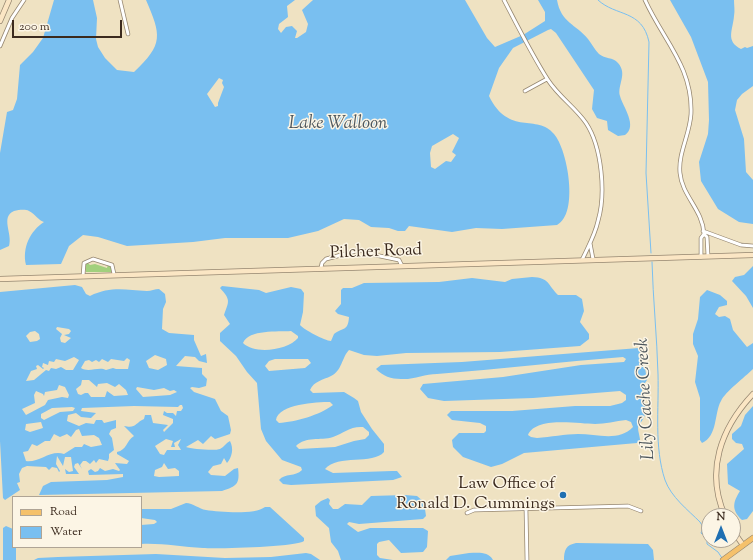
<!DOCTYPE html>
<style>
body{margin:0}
#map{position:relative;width:753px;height:560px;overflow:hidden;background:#efe2c2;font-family:"Sorts Mill Goudy",serif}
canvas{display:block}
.legend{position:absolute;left:12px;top:496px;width:130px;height:52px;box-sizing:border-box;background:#fcf5e5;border:1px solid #afa495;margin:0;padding:5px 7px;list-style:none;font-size:12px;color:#3b2a1e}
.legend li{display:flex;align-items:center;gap:8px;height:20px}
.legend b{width:20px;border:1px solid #afa495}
.north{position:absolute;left:701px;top:508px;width:40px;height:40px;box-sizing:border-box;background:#fcf5e5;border:1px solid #afa495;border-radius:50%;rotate:0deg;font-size:11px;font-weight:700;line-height:16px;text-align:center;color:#3b2a1e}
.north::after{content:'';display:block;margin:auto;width:14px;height:18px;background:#1f6fb2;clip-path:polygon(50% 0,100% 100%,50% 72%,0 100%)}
.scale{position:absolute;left:12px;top:20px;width:110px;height:18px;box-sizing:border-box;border:2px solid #3b2a1e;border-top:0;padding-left:5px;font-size:12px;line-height:14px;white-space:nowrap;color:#3b2a1e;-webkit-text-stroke:3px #fcf5e5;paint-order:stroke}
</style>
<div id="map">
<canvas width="753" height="560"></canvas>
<ul class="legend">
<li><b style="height:5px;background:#f5c16b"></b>Road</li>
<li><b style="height:11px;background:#79bff0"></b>Water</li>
</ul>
<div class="north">N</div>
<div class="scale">200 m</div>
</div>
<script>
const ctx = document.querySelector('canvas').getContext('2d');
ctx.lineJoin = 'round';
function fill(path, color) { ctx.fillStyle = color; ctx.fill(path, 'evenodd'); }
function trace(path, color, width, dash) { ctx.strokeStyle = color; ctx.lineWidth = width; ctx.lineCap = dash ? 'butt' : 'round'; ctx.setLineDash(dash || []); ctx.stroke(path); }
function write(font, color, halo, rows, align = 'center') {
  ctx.font = font + ' "Sorts Mill Goudy",serif'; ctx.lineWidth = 3; ctx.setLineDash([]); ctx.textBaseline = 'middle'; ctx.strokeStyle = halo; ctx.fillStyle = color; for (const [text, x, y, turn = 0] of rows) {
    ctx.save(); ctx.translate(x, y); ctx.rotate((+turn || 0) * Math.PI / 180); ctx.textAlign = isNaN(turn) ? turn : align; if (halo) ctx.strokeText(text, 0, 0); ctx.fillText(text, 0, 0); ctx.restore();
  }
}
fill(new Path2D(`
 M87,262L90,265L95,264L107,268L108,264L112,269L111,272H86L85,266Z`), '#a2d07d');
fill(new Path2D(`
 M54,0H93L97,18L96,39L98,47L105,58L117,70L134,72C164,44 161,35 146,0H295L287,6L288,17L279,24L278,29L281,33L286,27L292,26L297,31L295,38H297L306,32L308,24L302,10L313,0H465L487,38L495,47L523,35L545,21V12L538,0H557C561,23 576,24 588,39C592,44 595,50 599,54C605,59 613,57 618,63C628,74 617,85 620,96C623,107 638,126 625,135L618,136L608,130L607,121L597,118L592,109L594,90L556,33L551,29L548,30L513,48L499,68L489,96C509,137 537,113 554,134C568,150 579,214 557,225L502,229L476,228L452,232L409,226L405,231H398L389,228L371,227L359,220L344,219L318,231L288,238H225L193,242L127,246L98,237L83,235L69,246L61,264L26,265C22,248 30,231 44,222C39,221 35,214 29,211C25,209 19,210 14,211C0,217 13,234 9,246L0,250V153L7,112L13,110L17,99L20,65L33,52L43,38ZM219,78L223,80L222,83L224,87L218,103V106L215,107L207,94ZM453,134L459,138L452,152L456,155L451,162L446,161L435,169L431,167L430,153L432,146Z
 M670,0H734C734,5 735,11 734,16C733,30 725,41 741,49L745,47L747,48L753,46V86L742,94L737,100L735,110L744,139L746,172L753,180V224L739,222L718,209L701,181L699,162L708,134L709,120L708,82L691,37Z
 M753,266V308L746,296L732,281L735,277L744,275Z
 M532,277C550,278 547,284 558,295H576L582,299L584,311L580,322L589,334V339L580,346L500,352L406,353L377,356L364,355L349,350C342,357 342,371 331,376C323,380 314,381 310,390L313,393L344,392L354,398L358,401L361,412L372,429L384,444V452C373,465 338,454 325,469L333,473L392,471H397L402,477L393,480L291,485L283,484L279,480C285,473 295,477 302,470L301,467L282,460L266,441L261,429L257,383L247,372L236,356L220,341V333L230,324L224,315C229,301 231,300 220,288L222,286L259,290L266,293L291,287L301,289L304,293L303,312L300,325C303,329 325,341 331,341L334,334C344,327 348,331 349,317L338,314L335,311L341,304V290L343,288H352L364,283L439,282L472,278L505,282L512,279ZM291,331L298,336V338C288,350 255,355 243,343C249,329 278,332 291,331ZM275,359H308L311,363L305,368L269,371L265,366L269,361ZM330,402L333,405C320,415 295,422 279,423L276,420C278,404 317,402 330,402ZM363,427L369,432V435L365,439L354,441L335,447L299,449L296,446C306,436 320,441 333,437C344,433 350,426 363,427Z
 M75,285L82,287L86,294L90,296C111,286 125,290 147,291C151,291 155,289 159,289L165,294L166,302L163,309L162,329L169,333L194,335V340L201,356L206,354L207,363L199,361L195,357L185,356L176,366L202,368V374L207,379L206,386L199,388L192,387L190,388L194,392L215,399L221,411L228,416L231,430L230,434L215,439L211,436L203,444L198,440L186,447C191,449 215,451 220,449C224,447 226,443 230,441C234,449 232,457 227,463L224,458L221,464L213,466L208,472L211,475L225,476L234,469L238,468C240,484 237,486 222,491L39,495L43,486L51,482L107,480L123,477V474L89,475L88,471L91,469L95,472L98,471L100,468L105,471L113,469L119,471L120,470L115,463L127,464L129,461L117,454V452C127,450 126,441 134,436L124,426C136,429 135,423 144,419L145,415H151L153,423L168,425L163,430L164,432L173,423V419L163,415L164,411L167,413H173L176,416L177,411H181L183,408L182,405H180L178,407L134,406L82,408L81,411L96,413L91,418L81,417L76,413L68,415L67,421L79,426L86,423L94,424L96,420H102L104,423L116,420V428L111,430L109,434L112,438L114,450L109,454V458L108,461L99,459L96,463L94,460L90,464L86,461H83L80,465L82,469L78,463L75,464L74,467L79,474H66L65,469L69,472L73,471L71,457H65L63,466L57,456L56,464L60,471L59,472L57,468L52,467L49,470L46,467L27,466L22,468L19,474L20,482L17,483L20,490L5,500L3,498L0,441V292ZM57,327L69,329L71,331L69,334L64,335L71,338L65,343L61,342L60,338L62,334L56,329ZM35,331L39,334L40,339L37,341L30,342L26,336L30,332ZM155,355L166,359L167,365L158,370L149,368L146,361ZM74,357L79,360L73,370H66L61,367L56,369L51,368L49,371L46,370L34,380L26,381L31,371L37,369L36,366L38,365L43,369L44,368L42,367L43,363L48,365L49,361L54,362L56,359L65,361ZM127,358L130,360L128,369H116L113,368L106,370C99,366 89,373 81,368L85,361L89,360L92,362L96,360L99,362L102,359L108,362L111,359L124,361ZM82,380H89L97,387L98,384L107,383L115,387L119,384L126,390L128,395L114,396L107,391L105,397H91L88,393H85L81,395L78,394L76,389L81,385ZM59,385L65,387L69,395L68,398L62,397L48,400L45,405L26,415L22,409L35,403L34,395L36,391L43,394L44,396L45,392L57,390ZM137,387L154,390L164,388L170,391L174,390L177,392L170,395L143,397L136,389ZM72,407L75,408L73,411L60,412L44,420L41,418V414L52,408ZM41,422L43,428L30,432L25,430L26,424ZM79,429L82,436L94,435L99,438L102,445L91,447L84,444L82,447H75L64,454C51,449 39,463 26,461L23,452L28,451L32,444L37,446L45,441H50L54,434L60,437L67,434L71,437L76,430ZM166,439L173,441L171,447H175L174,443L181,439L178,445L181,450H167L164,455L160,454L155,446ZM164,463L168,469L175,468L179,471V476L159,477L154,476L155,470L162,467Z
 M707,290L720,295L727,301V305L719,307L715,314L719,317L725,316L730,319L733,330L747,347L753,343V369C745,377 725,392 721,401C714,413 718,436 702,443L700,440V398L695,382L698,356L693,344V334L698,319L700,297Z
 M639,348L642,350L647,380C636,395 647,399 645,413C645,419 639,423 638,428C638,431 640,437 640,440L637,443L524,453L502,464L491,467L463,457L453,447L452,440L459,433H484L486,431V426L480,423L452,420L447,415L451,411H512L575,406H610L622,403L626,400V395L620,391L533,398L444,401L428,398L420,389L423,384L503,377L581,365L624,362L626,359L623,357C561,362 499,369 437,374C425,374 413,380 401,379C391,379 383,376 376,369L381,365L462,362ZM626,420L631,422L633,427C619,442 597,434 578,434C565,434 551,437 537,438L531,437L528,435C536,416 579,424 595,424C605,424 616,421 626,420Z
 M753,406V511L747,519L742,520C731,510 733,502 740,491L728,484L727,464L744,449L742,444L736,443L732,439V434L741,426L745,415Z
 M405,495L417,496L424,502L426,516L423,519L359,524L349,522L347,524L358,532L370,528H423L428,531L427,547L423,552L401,553L389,540L379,542L377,544V555L380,558L393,560H341L338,551L331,542L329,528L316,516L315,506L321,501L328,498L330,500L329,504L333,509H338L345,504L362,505L371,496Z
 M186,503C193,503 199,509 206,510C220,512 255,515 265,507H270L304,538V541C296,547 217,549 203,548C182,547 162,543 141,544V525L154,524L157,522L155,520L141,518V509H171Z
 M6,526L13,529V547H16V560H3V528Z
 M576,543L648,544L653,550L654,560H564C564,550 566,545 576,543Z
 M306,553L311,554L320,560H34L38,558L58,557L156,554L225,558L271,557Z
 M469,553C478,553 488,551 493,560H446L450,556Z`), '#79bff0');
trace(new Path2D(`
 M598,0C616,17 642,9 649,42L646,173L651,253
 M652,262C653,299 657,337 658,374C659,409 654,447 665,480C671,497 688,510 700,522L703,527L701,533L707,539V544L718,552L722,558`), '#79bff0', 1);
const street = new Path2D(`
 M120,0L128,34
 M504,0C518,27 532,55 548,80C559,97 575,107 586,123C602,147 606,194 598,221C595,235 588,247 582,260
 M645,0C663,40 693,67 691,114C690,134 678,153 680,173C682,196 703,210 704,234L707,237L708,256
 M0,46L12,18L24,0
 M525,91L547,79
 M703,231L741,245L753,246
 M590,243L593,259
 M701,257V238L704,234
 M321,268L322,263L326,259L360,250L375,255L399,260L402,266
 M83,276L84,263L93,259L112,265L114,274
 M526,509L527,560
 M467,513L474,510L628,506L641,511`);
const secondary = new Path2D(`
 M0,21L9,0
 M0,279L753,255
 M725,516C705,471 721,428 753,394
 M733,531L743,545`);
const primary = new Path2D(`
 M723,560L753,538`);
trace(street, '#958670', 4.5);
trace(secondary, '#958670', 6);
trace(primary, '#958670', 6);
trace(street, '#fff', 3);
trace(secondary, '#fbe6c4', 4.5);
trace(primary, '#f5c16b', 5);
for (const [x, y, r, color] of [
 [563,495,4,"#1f6fb2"]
]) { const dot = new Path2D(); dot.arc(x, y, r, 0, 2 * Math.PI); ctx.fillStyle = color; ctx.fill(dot); trace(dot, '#fcf5e5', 1.5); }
write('17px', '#3b2a1e', '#fcf5e5', [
 ["Pilcher Road",376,253,-2]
]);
write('17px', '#3b2a1e', '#fcf5e5', [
 ["Law Office of",555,485],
 ["Ronald D. Cummings",555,505]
], 'right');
write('italic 18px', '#4e575d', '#fcf5e5', [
 ["Lake Walloon",338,125],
 ["Lily Cache Creek",647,399,-93]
]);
</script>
